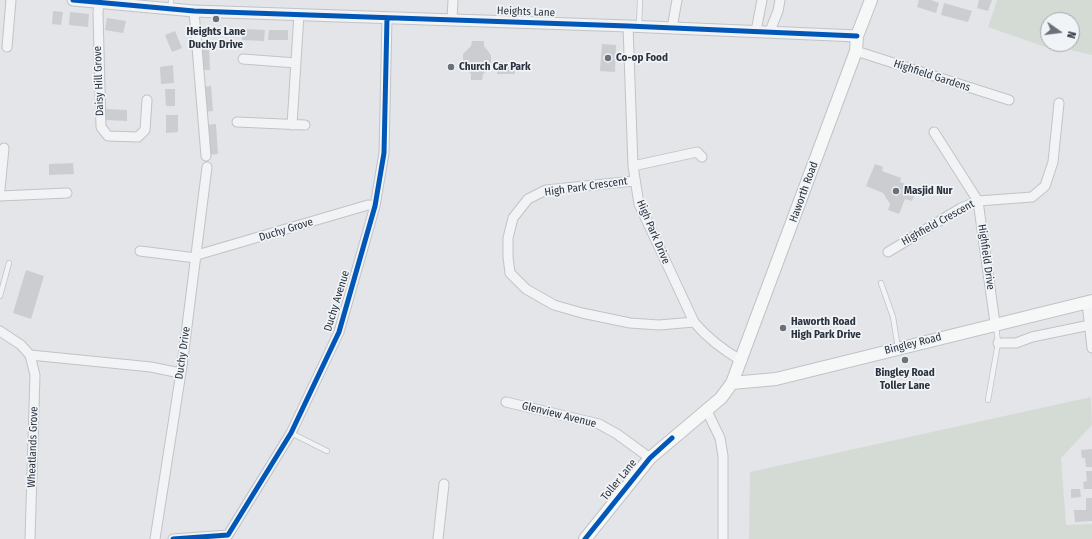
<!DOCTYPE html>
<style>
body{margin:0}
#map{position:relative;width:1092px;height:539px;overflow:hidden;background:#e3e5e8;font-family:"Fira Sans Condensed",sans-serif}
canvas{display:block}
.north{position:absolute;left:1040px;top:12px;width:40px;height:40px;box-sizing:border-box;background:#f1f4f7;border:1px solid #a2a7ae;border-radius:50%;rotate:104deg;font-size:11px;font-weight:700;line-height:16px;text-align:center;color:#2b3340}
.north::after{content:'';display:block;margin:auto;width:14px;height:18px;background:#6b717b;clip-path:polygon(50% 0,100% 100%,50% 72%,0 100%)}
</style>
<div id="map">
<canvas width="1092" height="539"></canvas>
<div class="north">N</div>
</div>
<script>
const ctx = document.querySelector('canvas').getContext('2d');
ctx.lineJoin = 'round';
function fill(path, color) { ctx.fillStyle = color; ctx.fill(path, 'evenodd'); }
function trace(path, color, width, dash) { ctx.strokeStyle = color; ctx.lineWidth = width; ctx.lineCap = dash ? 'butt' : 'round'; ctx.setLineDash(dash || []); ctx.stroke(path); }
function write(font, color, halo, rows, align = 'center') {
  ctx.font = font + ' "Fira Sans Condensed",sans-serif'; ctx.lineWidth = 3.5; ctx.setLineDash([]); ctx.textBaseline = 'middle'; ctx.strokeStyle = halo; ctx.fillStyle = color; for (const [text, x, y, turn = 0] of rows) {
    ctx.save(); ctx.translate(x, y); ctx.rotate((+turn || 0) * Math.PI / 180); ctx.textAlign = isNaN(turn) ? turn : align; if (halo) ctx.strokeText(text, 0, 0); ctx.fillText(text, 0, 0); ctx.restore();
  }
}
fill(new Path2D(`
 M997,0H1092V55L1061,48L1051,49L988,27ZM1048,20H1072V44H1048Z
 M1091,397L1092,425L1061,458L1066,525L1092,524V539H749L750,472Z`), '#d4dbd4');
fill(new Path2D(`
 M919,0H931L939,3L936,13L917,7Z
 M979,0H992L988,11L977,8Z
 M944,3L972,11L968,22L941,15Z
 M53,11L63,12L61,25L52,24Z
 M70,12L89,14L88,27L69,25Z
 M107,18L126,21L123,33L105,30Z
 M243,29L265,30L264,41L242,40Z
 M269,30H288V40H268Z
 M175,31L182,48L172,52L165,35Z
 M472,41H484V46L491,55V67L483,74L482,80H471V74L463,66V54L471,46Z
 M602,44L616,45L615,72L600,71Z
 M209,45L210,70H201L199,46Z
 M498,62L515,63V74H497Z
 M173,65L174,83L161,84L160,67Z
 M211,86L213,111L204,112L202,87Z
 M165,89H175V106H166Z
 M106,109L127,110V121L105,120Z
 M166,115H178V132L166,133Z
 M216,124L218,154L208,155L206,125Z
 M73,163L74,174L49,175V164Z
 M875,164L883,167L882,171L901,178L900,182L917,188L912,201L905,199L899,214L888,210L890,204L883,193L866,186Z
 M26,270L44,276L31,319L13,313Z
 M1092,449V467H1086L1085,458H1082L1081,450Z
 M1086,471H1092V489H1084L1083,482L1087,481Z
 M1071,489H1080L1081,497L1071,498Z
 M1086,498H1092V521L1075,522L1074,510H1086Z`), '#cbcdd0');
const service = new Path2D(`
 M171,0V9
 M639,26L640,0
 M881,283L893,317L898,348
 M0,296L9,263
 M988,400L998,343L996,325
 M291,433L327,451`);
const minor = new Path2D(`
 M99,2L98,13L101,127L108,136L138,137L145,130L147,100
 M194,11L206,156
 M452,19L453,0
 M628,26L633,166L639,204L694,322C708,339 723,350 742,361
 M672,28L677,0
 M756,31L762,0
 M770,31L778,11L780,0
 M7,47L11,0
 M856,51L1009,100
 M243,59L296,63
 M237,122L305,125
 M292,125L299,14
 M934,132L978,201L995,323
 M633,166L697,152L702,157
 M634,181L546,190L528,199L513,218L508,238V257L510,273L526,289L554,305L582,313L630,323L659,325L694,322
 M0,189L4,148
 M0,196L67,193
 M140,251L196,258
 M888,252L961,208L978,201L1032,197L1045,186L1053,162L1059,103
 M197,255L368,205L375,206
 M1087,302L1092,348
 M0,331L21,345L30,355L35,375L30,539
 M998,343H1016L1032,337L1090,325
 M30,355L151,367L180,373
 M506,402L599,424L617,434L650,458
 M706,409L720,438L723,456V539
 M155,539L182,366L207,167
 M173,539L228,535L291,433L339,332L375,206L384,153L387,18
 M438,539L444,484`);
const tertiary = new Path2D(`
 M73,0L194,11L628,26L857,36`);
const secondary = new Path2D(`
 M732,383L776,379L1092,301
 M585,539L650,458L721,398L732,383L856,51L857,36L871,0`);
trace(service, '#c1c3c6', 6);
trace(minor, '#c1c3c6', 11);
trace(tertiary, '#c1c3c6', 13);
trace(secondary, '#c1c3c6', 14);
trace(service, '#f2f3f5', 4.5);
trace(minor, '#f2f3f5', 9);
trace(tertiary, '#f2f3f5', 11);
trace(secondary, '#f6f7f7', 12);
trace(new Path2D(`
 M73,0L194,11L628,26L857,36
 M173,539L228,535L291,433L339,332L375,206L384,153L387,18
 M585,539L650,458L672,438`), '#0057b8', 5);
for (const [x, y, r, color] of [
 [216,19,4,"#6b717b"],
 [608,58,4,"#6b717b"],
 [451,67,4,"#6b717b"],
 [896,191,4,"#6b717b"],
 [783,328,4,"#6b717b"],
 [905,360,4,"#6b717b"]
]) { const dot = new Path2D(); dot.arc(x, y, r, 0, 2 * Math.PI); ctx.fillStyle = color; ctx.fill(dot); trace(dot, '#f1f4f7', 1.5); }
write('11px', '#2b3340', '#f1f4f7', [
 ["Heights Lane",526,12,2],
 ["Highfield Gardens",932,76,18],
 ["Daisy Hill Grove",99,81,-92],
 ["High Park Crescent",586,187,-8],
 ["Haworth Road",804,192,-70],
 ["Highfield Crescent",938,223,-29],
 ["Duchy Grove",286,230,-17],
 ["High Park Drive",653,232,67],
 ["Highfield Drive",986,257,82],
 ["Duchy Avenue",337,301,-73],
 ["Bingley Road",913,344,-14],
 ["Duchy Drive",183,353,-82],
 ["Glenview Avenue",559,415,14],
 ["Wheatlands Grove",33,447,-88],
 ["Toller Lane",619,480,-51]
]);
write('bold 11px', '#2b3340', '#f1f4f7', [
 ["Heights Lane",216,32,"center"],
 ["Duchy Drive",216,45,"center"],
 ["Co-op Food",616,58],
 ["Church Car Park",459,67],
 ["Masjid Nur",904,191],
 ["Haworth Road",791,322],
 ["High Park Drive",791,335],
 ["Bingley Road",905,373,"center"],
 ["Toller Lane",905,386,"center"]
], 'left');
</script>
